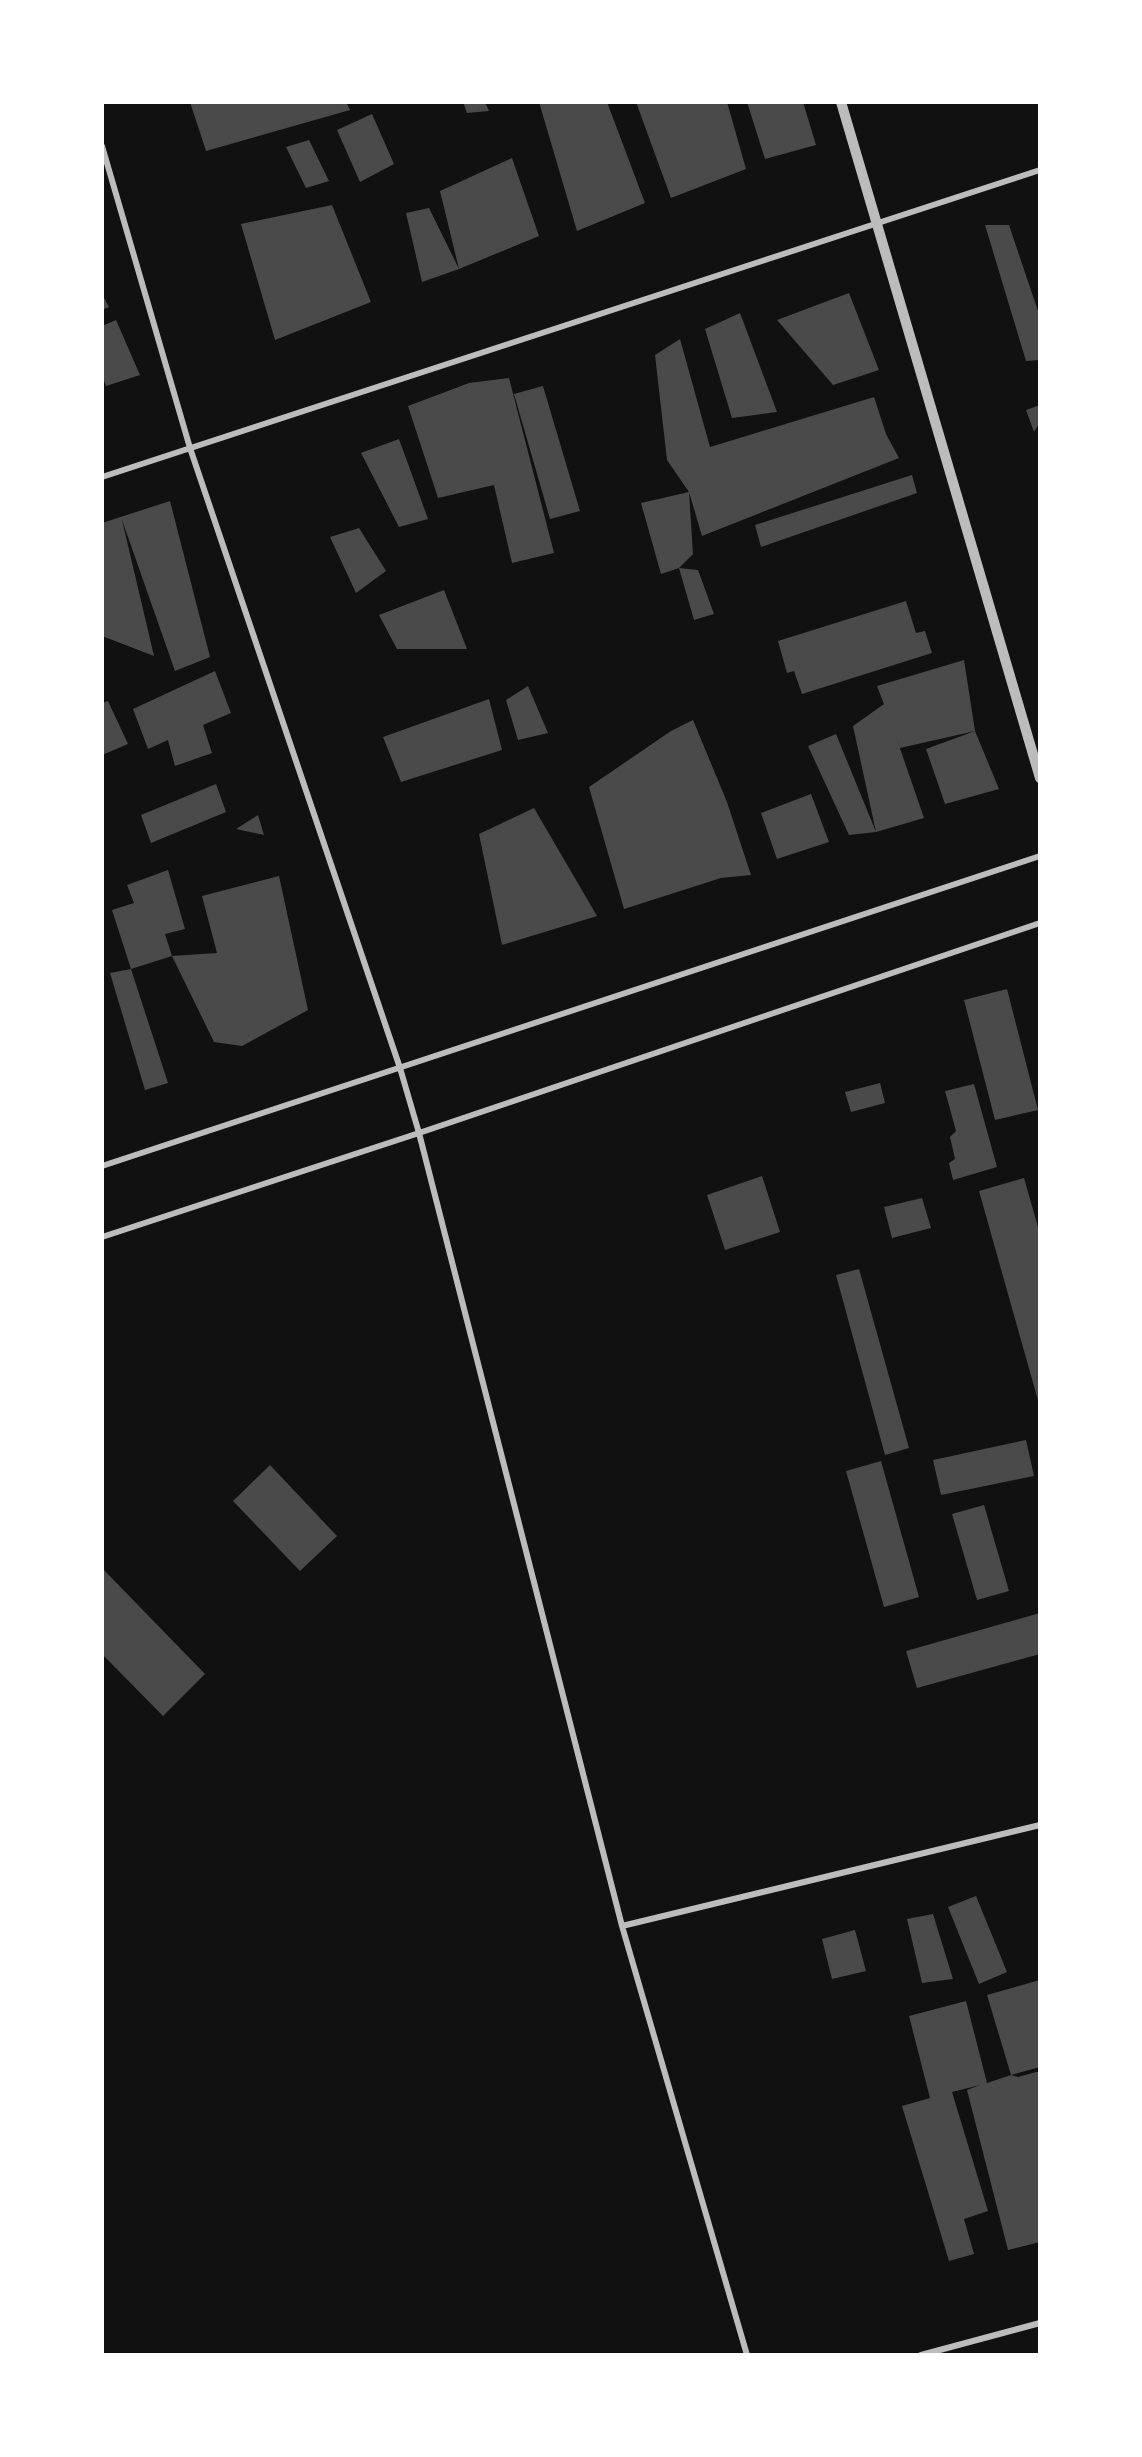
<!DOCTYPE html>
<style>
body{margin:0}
#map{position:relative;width:1142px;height:2457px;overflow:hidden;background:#111;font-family:"Public Sans",sans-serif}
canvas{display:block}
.frame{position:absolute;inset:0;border:104px solid #fff;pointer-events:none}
</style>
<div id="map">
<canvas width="1142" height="2457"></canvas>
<div class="frame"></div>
</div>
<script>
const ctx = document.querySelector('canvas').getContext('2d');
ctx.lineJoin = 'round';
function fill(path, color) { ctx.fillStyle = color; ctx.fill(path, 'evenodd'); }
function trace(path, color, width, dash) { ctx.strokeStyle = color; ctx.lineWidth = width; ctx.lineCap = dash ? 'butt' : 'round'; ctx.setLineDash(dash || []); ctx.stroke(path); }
fill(new Path2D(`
 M190,102H346L350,110L206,151Z
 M463,102H485L489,111L467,113Z
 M539,102H607L645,203L577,231Z
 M636,102H727L746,169L671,198Z
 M747,102H803L816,145L765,159Z
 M372,114L394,164L360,182L337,130Z
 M309,140L329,181L306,188L286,147Z
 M512,158L539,236L459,269L440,191Z
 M332,205L371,302L275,340L241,224Z
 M429,208L459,269L422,282L406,213Z
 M985,225H1009L1040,317V360L1026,361Z
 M849,293L879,370L833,385L777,320Z
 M102,294L109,307L102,310Z
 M740,313L777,412L732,418L705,329Z
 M116,320L140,375L106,386L102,375V326Z
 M680,339L710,447L874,397L886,434L899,458L702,536L689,492L693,554L679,568L698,570L714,614L694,620L679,568L661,574L641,503L689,492L667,460L655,355Z
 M509,378L554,553L512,563L494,485L438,498L408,406L469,383Z
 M543,386L580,511L550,519L514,394Z
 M1040,405V422L1034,432L1026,410Z
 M399,439L428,519L399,527L361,453Z
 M912,475L917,493L761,547L755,525Z
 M170,501L210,657L175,671L122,520L154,656L102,636V523Z
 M359,528L386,571L356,593L330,537Z
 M444,590L467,649H397L379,615Z
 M906,601L916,633L925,631L932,653L802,694L794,671L787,673L778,641Z
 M964,660L975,731L999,789L945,804L926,749L975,731L900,748L894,731L924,818L876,832L853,726L884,704L877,686Z
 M215,671L231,713L203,725L212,753L175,766L168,740L148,749L133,709Z
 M528,686L548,733L518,740L506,700Z
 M489,699L502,750L401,782L383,737Z
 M108,701L128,744L102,755V703Z
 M693,720L727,802L751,875L721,878L624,909L589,787L671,731Z
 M836,734L876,832L849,835L808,746Z
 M216,784L226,812L151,843L141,815Z
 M811,794L829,842L777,859L761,813Z
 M534,808L597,916L502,945L479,834Z
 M258,815L264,835L236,829Z
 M168,870L185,929L165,934L172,956L131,969L112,910L134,903L127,885Z
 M279,876L308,1010L242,1046L214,1042L172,956L217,953L202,896Z
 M131,969L168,1083L145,1090L110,973Z
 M1007,989L1038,1110L995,1120L964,1000Z
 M880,1083L885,1103L851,1112L845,1092Z
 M974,1084L997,1167L953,1180L949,1163L955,1159L950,1137L956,1131L945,1091Z
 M762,1176L780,1232L725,1250L707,1195Z
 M1024,1178L1040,1234L1039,1404L979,1191Z
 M922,1198L931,1228L892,1238L884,1207Z
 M859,1269L909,1448L885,1455L836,1275Z
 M1026,1440L1034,1476L941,1495L933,1460Z
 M881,1461L919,1597L884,1607L846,1471Z
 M270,1465L337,1536L300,1571L233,1501Z
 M984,1505L1009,1591L977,1600L952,1514Z
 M102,1568L205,1674L163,1716L102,1654Z
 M1040,1613V1654L917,1688L906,1651Z
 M976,1896L1007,1972L979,1984L948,1907Z
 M933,1914L953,1979L922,1983L907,1919Z
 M855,1930L866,1971L832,1979L822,1939Z
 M1040,1980V2067L1011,2075L987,1995Z
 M966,2001L987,2083L1011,2075L1018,2077L1040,2071V2242L1008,2250L967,2090L980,2085L952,2092L988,2211L964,2219L974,2254L949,2261L902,2106L930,2098L909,2016Z`), '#4a4a4a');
trace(new Path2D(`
 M102,146L190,448L400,1068L419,1133L622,1926L747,2355
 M102,477L1040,170
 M102,1166L1040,856
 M102,1237L419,1133L1040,923
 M622,1926L1040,1825
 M921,2355L1040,2323`), '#bcbcbc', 6);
trace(new Path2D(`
 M841,102L1040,778`), '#bcbcbc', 10);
</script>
